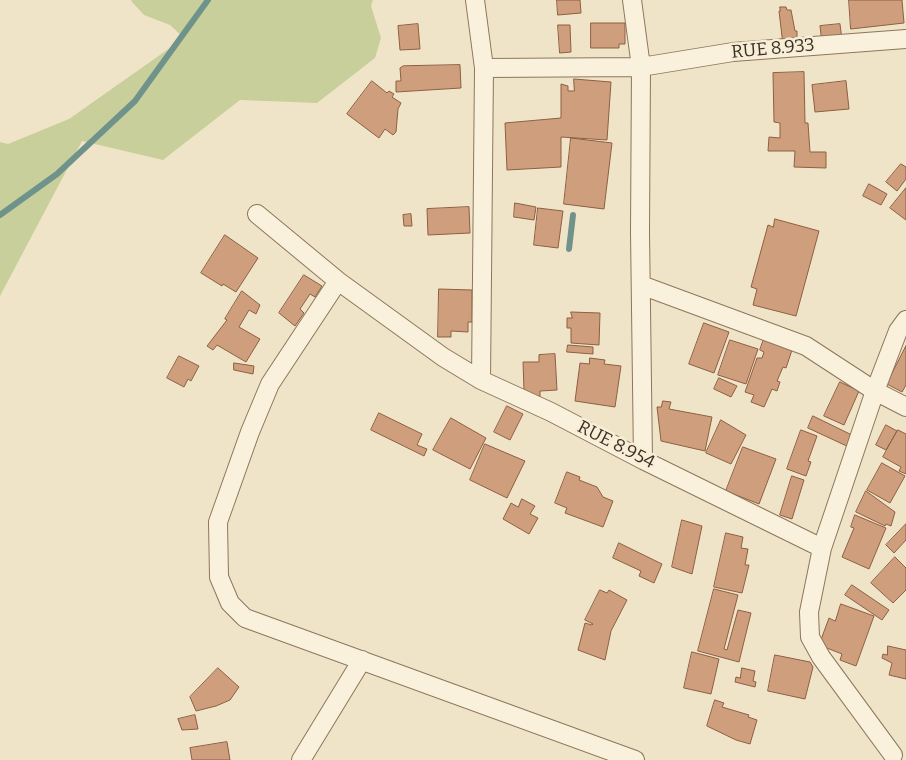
<!DOCTYPE html>
<style>
body{margin:0}
canvas{display:block;background:#f0e4c8}
</style>
<canvas width="906" height="760"></canvas>
<script>
const ctx = document.querySelector('canvas').getContext('2d');
ctx.lineJoin = 'round';
function fill(path, color) { ctx.fillStyle = color; ctx.fill(path, 'evenodd'); }
function trace(path, color, width, dash) { ctx.strokeStyle = color; ctx.lineWidth = width; ctx.lineCap = dash ? 'butt' : 'round'; ctx.setLineDash(dash || []); ctx.stroke(path); }
function write(font, color, halo, rows, align = 'center') {
  ctx.font = font + ' Bitter,serif'; ctx.lineWidth = 5; ctx.setLineDash([]); ctx.textBaseline = 'middle'; ctx.strokeStyle = halo; ctx.fillStyle = color; for (const [text, x, y, turn = 0] of rows) {
    ctx.save(); ctx.translate(x, y); ctx.rotate((+turn || 0) * Math.PI / 180); ctx.textAlign = isNaN(turn) ? turn : align; if (halo) ctx.strokeText(text, 0, 0); ctx.fillText(text, 0, 0); ctx.restore();
  }
}
fill(new Path2D(`
 M131,0H373L371,6L381,38L375,58L317,103L240,100L163,160L82,141L0,296V142L8,144L69,119L184,38L170,25L144,15L132,2Z`), '#c9cf9b');
trace(new Path2D(`
 M0,215L57,174L135,101L208,0
 M569,249L573,215`), '#6f938a', 6);
const building = new Path2D(`
 M557,0H580L581,13L558,15Z
 M849,0H902L904,23L851,29Z
 M780,7H786L787,10H791L795,31H797V44L783,45L779,11H780Z
 M591,23H625V44H619V48H591Z
 M418,24L420,49L400,50L398,26Z
 M840,24L842,40L822,43L820,26Z
 M558,25H570L571,52L560,53Z
 M460,65L461,88L396,92V81H401L400,68L403,66Z
 M804,72L805,123H808L810,152H826V168L794,167L795,151H768L769,137L780,138V123L774,122L773,73Z
 M574,79L611,82L607,140L561,137V167L507,170L505,123L561,118V84L568,86V91H574Z
 M372,81L387,93L389,91L394,94L392,97L401,103L398,109L396,132L393,135L385,129L379,138L347,114Z
 M846,81L849,109L815,112L812,85Z
 M571,138L612,143L604,209L564,204Z
 M901,164L906,167V179L897,191L886,182Z
 M869,184L887,194L881,205L863,196Z
 M906,188V220L890,208Z
 M515,203L536,207L534,220L514,217Z
 M469,207L470,233L428,235L427,209Z
 M538,208L563,211L558,248L534,245Z
 M411,214L412,226H404L403,215Z
 M775,219L819,231L796,316L753,305L757,289L751,287L768,225L773,227Z
 M225,235L258,258L236,292L223,284L222,286L201,273Z
 M304,275L322,286L315,297L310,294L300,309L304,313L295,326L279,313Z
 M439,289L472,290V322H468V332L451,331V337H438Z
 M242,291L260,305L256,314L249,310L239,327L260,339L246,362L217,345L213,350L207,346L227,320L225,319Z
 M571,312L600,313L599,345L571,343V328H567V318H572Z
 M704,323L729,332L714,373L689,364Z
 M764,339L792,350L786,368L783,367L777,381L780,382L777,391L772,389L764,407L751,402L754,395L745,392L757,358H762L764,352L760,350Z
 M730,340L758,349L746,384L718,375Z
 M568,345L593,347V354L567,352Z
 M906,346V385L902,392L887,384Z
 M555,354L557,390L540,391V397L524,390L523,362H539V355Z
 M179,356L199,366L191,381L188,379L184,387L167,378Z
 M590,358L605,360L604,364L621,366L615,407L575,401L580,363L589,364Z
 M234,363L254,366L253,374L234,370Z
 M719,378L737,386L731,397L714,389Z
 M840,382L859,391L844,425L824,416Z
 M663,401L671,402L669,409L712,417L705,451L661,441L657,407H661Z
 M507,406L523,414L510,440L494,432Z
 M379,413L422,434L417,445L427,449L424,456L371,430Z
 M813,416L856,437L851,448L808,428Z
 M451,418L486,438L470,469L433,450Z
 M721,420L746,435L731,464L706,453Z
 M886,425L897,431L886,450L876,445Z
 M801,430L817,436L808,461L811,462L806,476L787,469Z
 M898,430L906,434V474L899,471L901,467L883,457Z
 M485,444L525,461L507,498L470,480Z
 M743,447L776,459L759,504L726,491Z
 M882,463L905,476L890,503L867,490Z
 M567,472L580,477L579,480L597,487L603,497L613,501L603,527L565,513L567,508L555,503Z
 M792,476L804,480L792,519L780,515Z
 M866,491L895,512L891,526L886,524L885,526L856,512Z
 M522,499L535,506L530,514L538,518L529,534L503,519L511,503L518,507Z
 M855,515L886,528L869,569L842,557L854,528L851,527Z
 M682,520L702,526L692,574L672,567Z
 M906,524V540L894,553L886,545Z
 M726,533L743,537L741,548L748,549L745,565H749L742,593L714,587Z
 M619,543L662,564L654,583L639,576L641,571L613,558Z
 M895,557L906,568V590L893,603L871,583Z
 M852,585L889,610L882,620L845,595Z
 M714,589L738,595L724,649L727,650L738,610L751,613L739,662L698,651Z
 M600,590L607,593L609,590L627,600L611,631L605,660L578,650L585,623L592,625L593,624L585,620Z
 M841,604L874,616L856,666L840,660L842,654L819,645L829,618L835,621Z
 M888,646L906,650V679L889,675L892,663L882,658L883,654L887,655Z
 M692,652L719,659L711,694L684,688Z
 M775,655L810,662L813,667L805,699L768,691Z
 M218,668L239,687L230,700L216,706L196,711L190,697Z
 M742,668L755,671L753,681L756,682L755,687L735,682L736,677L740,678Z
 M715,700L724,703L722,707L749,715L748,717L757,720L750,744L736,740L707,726Z
 M195,715L198,729L182,730L178,719Z
 M227,742L230,760H192L190,748Z`);
fill(building, '#cf9f7d');
trace(building, '#8d5f41', 1);
const minor = new Path2D(`
 M475,0L484,68L481,380
 M632,0L641,67L640,232L643,460
 M484,68L641,67L733,52L906,39
 M257,214L338,281L443,357L481,380L551,412L643,460L822,548L875,391L906,407
 M338,281L270,384L250,432L218,522L219,577L230,603L245,618L635,760
 M641,285L806,346L875,391L898,331L906,320
 M822,548L809,612L810,637L821,657L893,755
 M301,760L362,660`);
trace(minor, '#8d765c', 20);
trace(minor, '#faf1dc', 18);
write('18px', '#3d2e20', '#f7eed8', [
 ["RUE 8.933",773,49,-5],
 ["RUE 8.954",616,445,27]
]);
</script>
